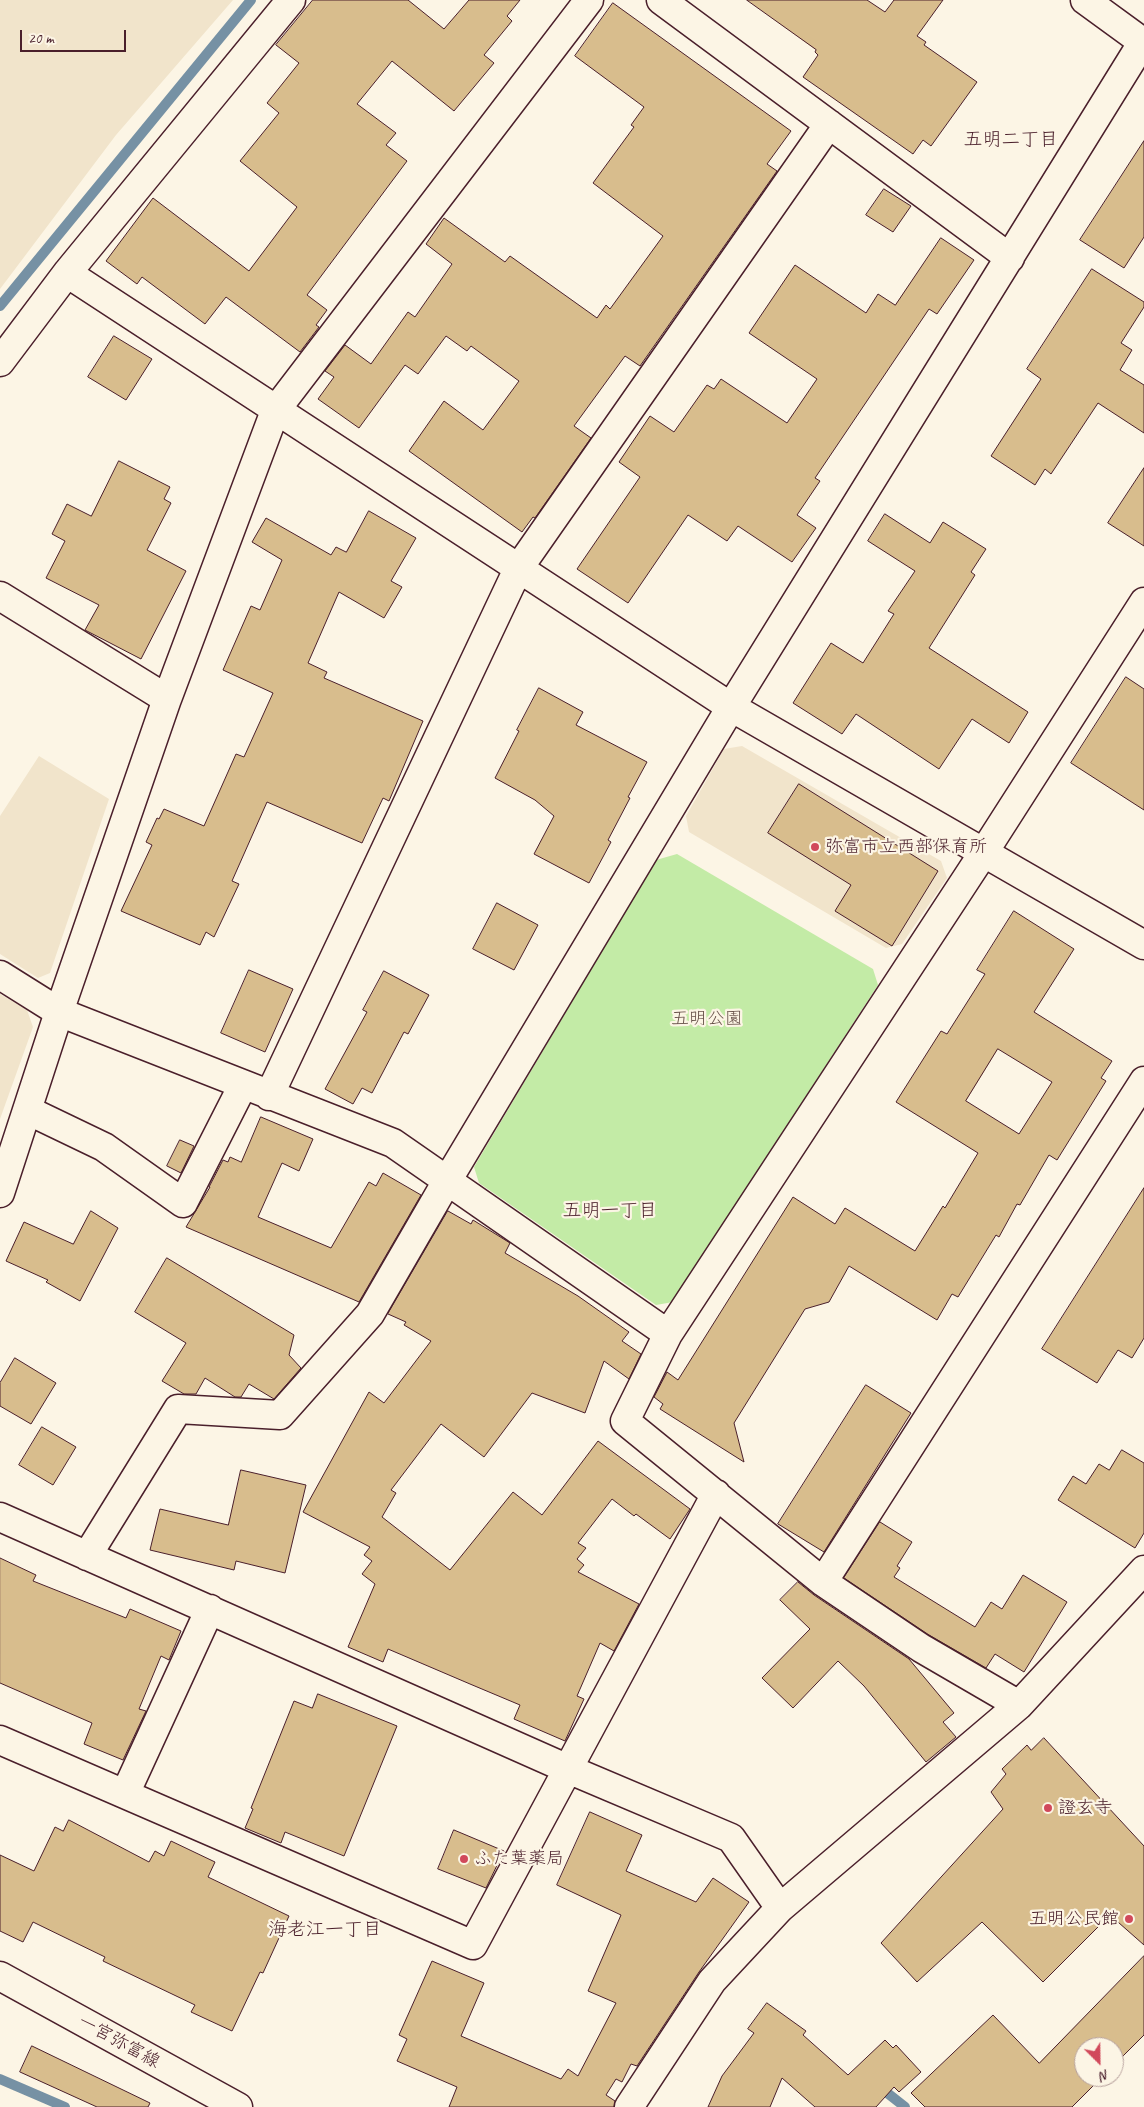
<!DOCTYPE html>
<meta charset="utf-8">
<style>
body{margin:0}
#map{position:relative;width:1144px;height:2107px;overflow:hidden;background:#fcf5e5;font-family:Caveat,sans-serif}
canvas{display:block}
.north{position:absolute;left:1074px;top:2037px;width:50px;height:50px;box-sizing:border-box;background:#fcf5e5;border:1px solid #b59f9b;border-radius:50%;rotate:157deg;font-size:14px;font-weight:700;line-height:20px;text-align:center;color:#4a1f2b}
.north::after{content:'';display:block;margin:auto;width:18px;height:22px;background:#d1495b;clip-path:polygon(50% 0,100% 100%,50% 72%,0 100%)}
.scale{position:absolute;left:20px;top:30px;width:106px;height:22px;box-sizing:border-box;border:2px solid #4a1f2b;border-top:0;padding-left:6px;font-size:15px;line-height:18px;white-space:nowrap;color:#4a1f2b;-webkit-text-stroke:4px #fcf5e5;paint-order:stroke}
</style>
<div id="map">
<canvas width="1144" height="2107"></canvas>
<div class="north">N</div>
<div class="scale">20 m</div>
</div>
<script>
const ctx = document.querySelector('canvas').getContext('2d');
ctx.lineJoin = 'round';
function fill(path, color) { ctx.fillStyle = color; ctx.fill(path, 'evenodd'); }
function trace(path, color, width, dash) { ctx.strokeStyle = color; ctx.lineWidth = width; ctx.lineCap = dash ? 'butt' : 'round'; ctx.setLineDash(dash || []); ctx.stroke(path); }
function write(font, color, halo, rows, align = 'center') {
  ctx.font = font + ' Caveat,"Klee One",sans-serif'; ctx.lineWidth = 4.5; ctx.setLineDash([]); ctx.textBaseline = 'middle'; ctx.strokeStyle = halo; ctx.fillStyle = color; for (const [text, x, y, turn = 0] of rows) {
    ctx.save(); ctx.translate(x, y); ctx.rotate((+turn || 0) * Math.PI / 180); ctx.textAlign = isNaN(turn) ? turn : align; if (halo) ctx.strokeText(text, 0, 0); ctx.fillText(text, 0, 0); ctx.restore();
  }
}
fill(new Path2D(`
 M0,0H233L116,135L0,289Z
 M742,746L941,861L947,878L902,944L886,948L689,832L686,816L724,749Z
 M39,756L109,799L50,973L38,978L0,954V816Z
 M0,994L27,1010L33,1027L0,1119Z`), '#f1e4cb');
fill(new Path2D(`
 M677,854L873,969L878,985L673,1302L656,1305L479,1183L474,1167L656,860Z`), '#c3eba6');
trace(new Path2D(`
 M0,306L251,0
 M0,2079L65,2107
 M886,2092L905,2107`), '#7691a4', 10);
const building = new Path2D(`
 M313,0H408L444,29L469,0H520L507,16L512,21L484,55L494,63L454,111L392,61L357,104L396,133L386,145L407,161L307,295L327,310L316,325L319,327L300,352L226,297L205,324L142,277L137,284L106,261L153,198L249,271L297,207L240,161L279,113L267,103L299,63L276,45Z
 M747,0H867L885,12L894,0H943L917,36L926,42L924,45L977,82L931,146L923,140L913,154L803,77L818,55L815,52L816,50Z
 M613,3L791,131L767,164L777,171L640,366L625,356L574,426L591,438L535,518L533,517L522,532L409,451L444,401L483,430L519,381L471,346L467,351L446,336L418,374L405,365L359,428L318,399L334,377L325,371L345,345L371,364L408,312L415,317L452,264L426,244L444,218L505,262L510,256L597,318L606,305L610,309L663,236L593,183L634,127L631,125L644,107L575,56Z
 M1144,141V237L1124,268L1080,240Z
 M884,189L911,206L893,232L866,215Z
 M941,238L974,260L937,314L929,309L815,478L820,481L797,515L816,528L792,562L738,526L727,541L688,515L628,603L577,569L640,477L619,462L650,416L674,432L707,385L714,389L721,379L787,423L817,379L749,333L795,265L866,313L878,294L895,305Z
 M1092,269L1144,302V307L1121,343L1132,350L1120,370L1144,385V433L1098,403L1051,474L1045,469L1035,485L991,456L1041,379L1027,369Z
 M114,336L152,359L126,400L88,377Z
 M119,461L170,487L164,499L171,503L147,550L186,571L141,659L85,630L99,605L46,578L65,541L52,534L67,504L91,516Z
 M1144,468V546L1108,523Z
 M369,511L416,538L391,581L402,587L384,618L339,592L308,663L327,672L324,678L423,721L389,801L383,798L362,843L267,802L232,881L239,884L214,937L206,932L200,945L121,911L152,845L146,842L157,818L159,819L164,809L204,826L236,754L244,757L273,693L223,670L251,606L260,610L282,560L252,542L266,518L331,555L336,547L346,552Z
 M885,514L930,543L943,522L986,549L971,572L975,575L929,648L1028,712L1009,743L972,719L939,769L856,714L842,734L793,703L831,643L863,663L894,614L888,611L915,571L868,541Z
 M1126,677L1144,689V810L1071,763Z
 M539,688L583,712L576,725L647,762L628,797L630,798L608,840L611,842L589,883L534,854L554,816L535,800L495,778L519,731L517,730Z
 M799,784L938,871L892,946L835,911L851,885L768,833Z
 M497,903L538,925L514,970L473,949Z
 M1014,911L1074,949L1034,1012L1112,1061L1101,1078L1106,1081L1057,1160L1049,1155L1020,1205L1017,1204L999,1237L996,1235L958,1297L952,1294L937,1320L849,1266L829,1302L805,1309L734,1423L744,1462L660,1409L663,1404L654,1397L667,1372L678,1380L793,1197L835,1224L845,1208L915,1251L943,1206L945,1208L978,1153L896,1102L941,1031L947,1034L985,974L977,970ZM998,1049L1052,1082L1019,1134L966,1101Z
 M249,970L293,989L265,1052L221,1033Z
 M384,971L429,995L408,1034L404,1032L372,1093L362,1088L353,1104L325,1089L367,1012L363,1010Z
 M261,1117L313,1139L299,1171L282,1163L258,1217L331,1248L369,1182L376,1186L383,1173L421,1195L359,1302L186,1227L210,1187H209L223,1160L228,1162L230,1157L241,1162Z
 M180,1140L194,1146L181,1173L167,1166Z
 M1144,1188V1338L1132,1358L1118,1350L1097,1383L1042,1349Z
 M91,1211L118,1228L80,1301L46,1282L48,1280L6,1261L24,1222L73,1244Z
 M448,1211L471,1224L473,1220L510,1243L505,1253L578,1296L629,1332L622,1341L641,1354L629,1379L604,1361L585,1413L532,1393L484,1457L441,1424L391,1490L396,1493L382,1517L450,1570L513,1492L542,1515L598,1441L690,1509L670,1539L636,1514L634,1516L612,1499L578,1543L586,1548L577,1559L584,1565L578,1572L639,1604L614,1651L600,1643L577,1696L584,1699L565,1741L514,1719L520,1705L470,1684L388,1649L383,1662L348,1647L375,1584L362,1574L372,1561L364,1555L370,1547L303,1512L369,1392L384,1403L431,1341L404,1325L406,1322L388,1314Z
 M167,1258L294,1335L289,1355L301,1368L274,1399L249,1384L241,1397H235L205,1378L196,1394H184L162,1381L186,1343L135,1312Z
 M15,1358L56,1383L31,1424L0,1406V1383Z
 M866,1385L911,1413L824,1552L778,1524Z
 M42,1427L76,1447L53,1485L19,1465Z
 M1122,1450L1144,1463V1533L1135,1548L1058,1500L1073,1476L1086,1484L1099,1464L1109,1470Z
 M241,1470L306,1485L285,1573L236,1561L234,1570L150,1550L160,1509L228,1525Z
 M880,1522L912,1542L897,1566L900,1568L894,1577L975,1627L991,1602L1002,1609L1023,1575L1067,1602L1024,1672L995,1654L986,1668L929,1635L844,1578Z
 M0,1558L36,1575L33,1581L126,1618L130,1609L181,1631L169,1660L161,1656L139,1709L146,1711L123,1760L84,1744L92,1723L0,1683Z
 M798,1582L814,1595L909,1659L954,1713L943,1722L956,1737L926,1762L864,1686L838,1661L793,1708L762,1678L810,1629L780,1600Z
 M318,1694L397,1726L344,1856L285,1832L281,1843L245,1828L253,1809L251,1808L294,1701L312,1708Z
 M1044,1738L1144,1846V1945L1110,1915L1043,1982L982,1922L917,1982L881,1943L1003,1809L991,1792L1006,1774L1002,1769L1027,1745L1031,1750Z
 M590,1812L642,1835L626,1871L696,1902L713,1878L749,1902L699,1972L637,2066L631,2064L622,2082L616,2079L606,2095L615,2101L614,2107H449L457,2087L397,2061L407,2039L399,2035L432,1961L484,1983L461,2036L561,2079L568,2069L578,2076L616,2003L588,1991L621,1915L557,1885Z
 M69,1820L149,1862L155,1851L164,1856L171,1841L215,1862L208,1877L289,1916L263,1973L260,1972L232,2031L191,2012L195,2005L103,1961L105,1957L33,1922L23,1942L0,1931V1855L34,1871L55,1827L63,1831Z
 M454,1830L504,1851L486,1888L438,1869Z
 M1144,1956V2035L1114,2065V2047H1084V2077H1102L1072,2107H925L911,2093L993,2015L1039,2063Z
 M767,2003L806,2031L803,2035L848,2075L885,2040L893,2048L896,2045L921,2072L899,2092L894,2087L876,2107H815L782,2078L770,2107H708L722,2076L754,2033L748,2029Z
 M32,2046L150,2103L148,2107H97L20,2072Z`);
fill(building, '#d8bd8d');
trace(building, '#4a1f2b', 1);
const minor = new Path2D(`
 M661,0L1010,258
 M1085,0L1144,43
 M67,273L731,707L1144,945
 M0,362L67,273L291,0
 M0,596L167,699
 M0,975L59,1012L393,1143L668,1334
 M269,1096L518,569L829,124
 M27,1110L104,1147L183,1203L243,1085
 M0,1193L59,1012L167,699L275,411L589,0
 M0,1517L568,1769L731,1838L780,1908
 M87,1556L178,1409L280,1415L370,1314L447,1181L731,707L1144,40
 M823,1582L1144,1081
 M1019,1705L921,1648L823,1582L625,1421L668,1334L984,852L1144,602
 M0,1740L473,1945L716,1494
 M125,1794L210,1609
 M629,2107L712,1981L780,1908L1019,1705L1144,1570`);
const major = new Path2D(`
 M0,1976L238,2107`);
trace(minor, '#4a1f2b', 31);
trace(major, '#4a1f2b', 31);
trace(minor, '#fcf5e5', 28);
trace(major, '#fcf5e5', 28);
for (const [x, y, r, color] of [
 [815,847,5,"#d1495b"],
 [1048,1808,5,"#d1495b"],
 [464,1859,5,"#d1495b"],
 [1129,1919,5,"#d1495b"]
]) { const dot = new Path2D(); dot.arc(x, y, r, 0, 2 * Math.PI); ctx.fillStyle = color; ctx.fill(dot); trace(dot, '#fcf5e5', 2); }
write('18px', '#4a1f2b', '#fcf5e5', [
 ["弥富市立西部保育所",825,847],
 ["證玄寺",1058,1808],
 ["ふた葉薬局",474,1859],
 ["五明公民館",1119,1919,"right"]
], 'left');
write('18px', '#68524a', '#fcf5e5', [
 ["五明公園",707,1019]
]);
write('18px', '#4a1f2b', '#fcf5e5', [
 ["一宮弥富線",119,2042,29]
]);
write('19px', '#4a1f2b', '#fcf5e5', [
 ["五明二丁目",1011,140],
 ["五明一丁目",610,1211],
 ["海老江一丁目",325,1930]
]);
</script>
